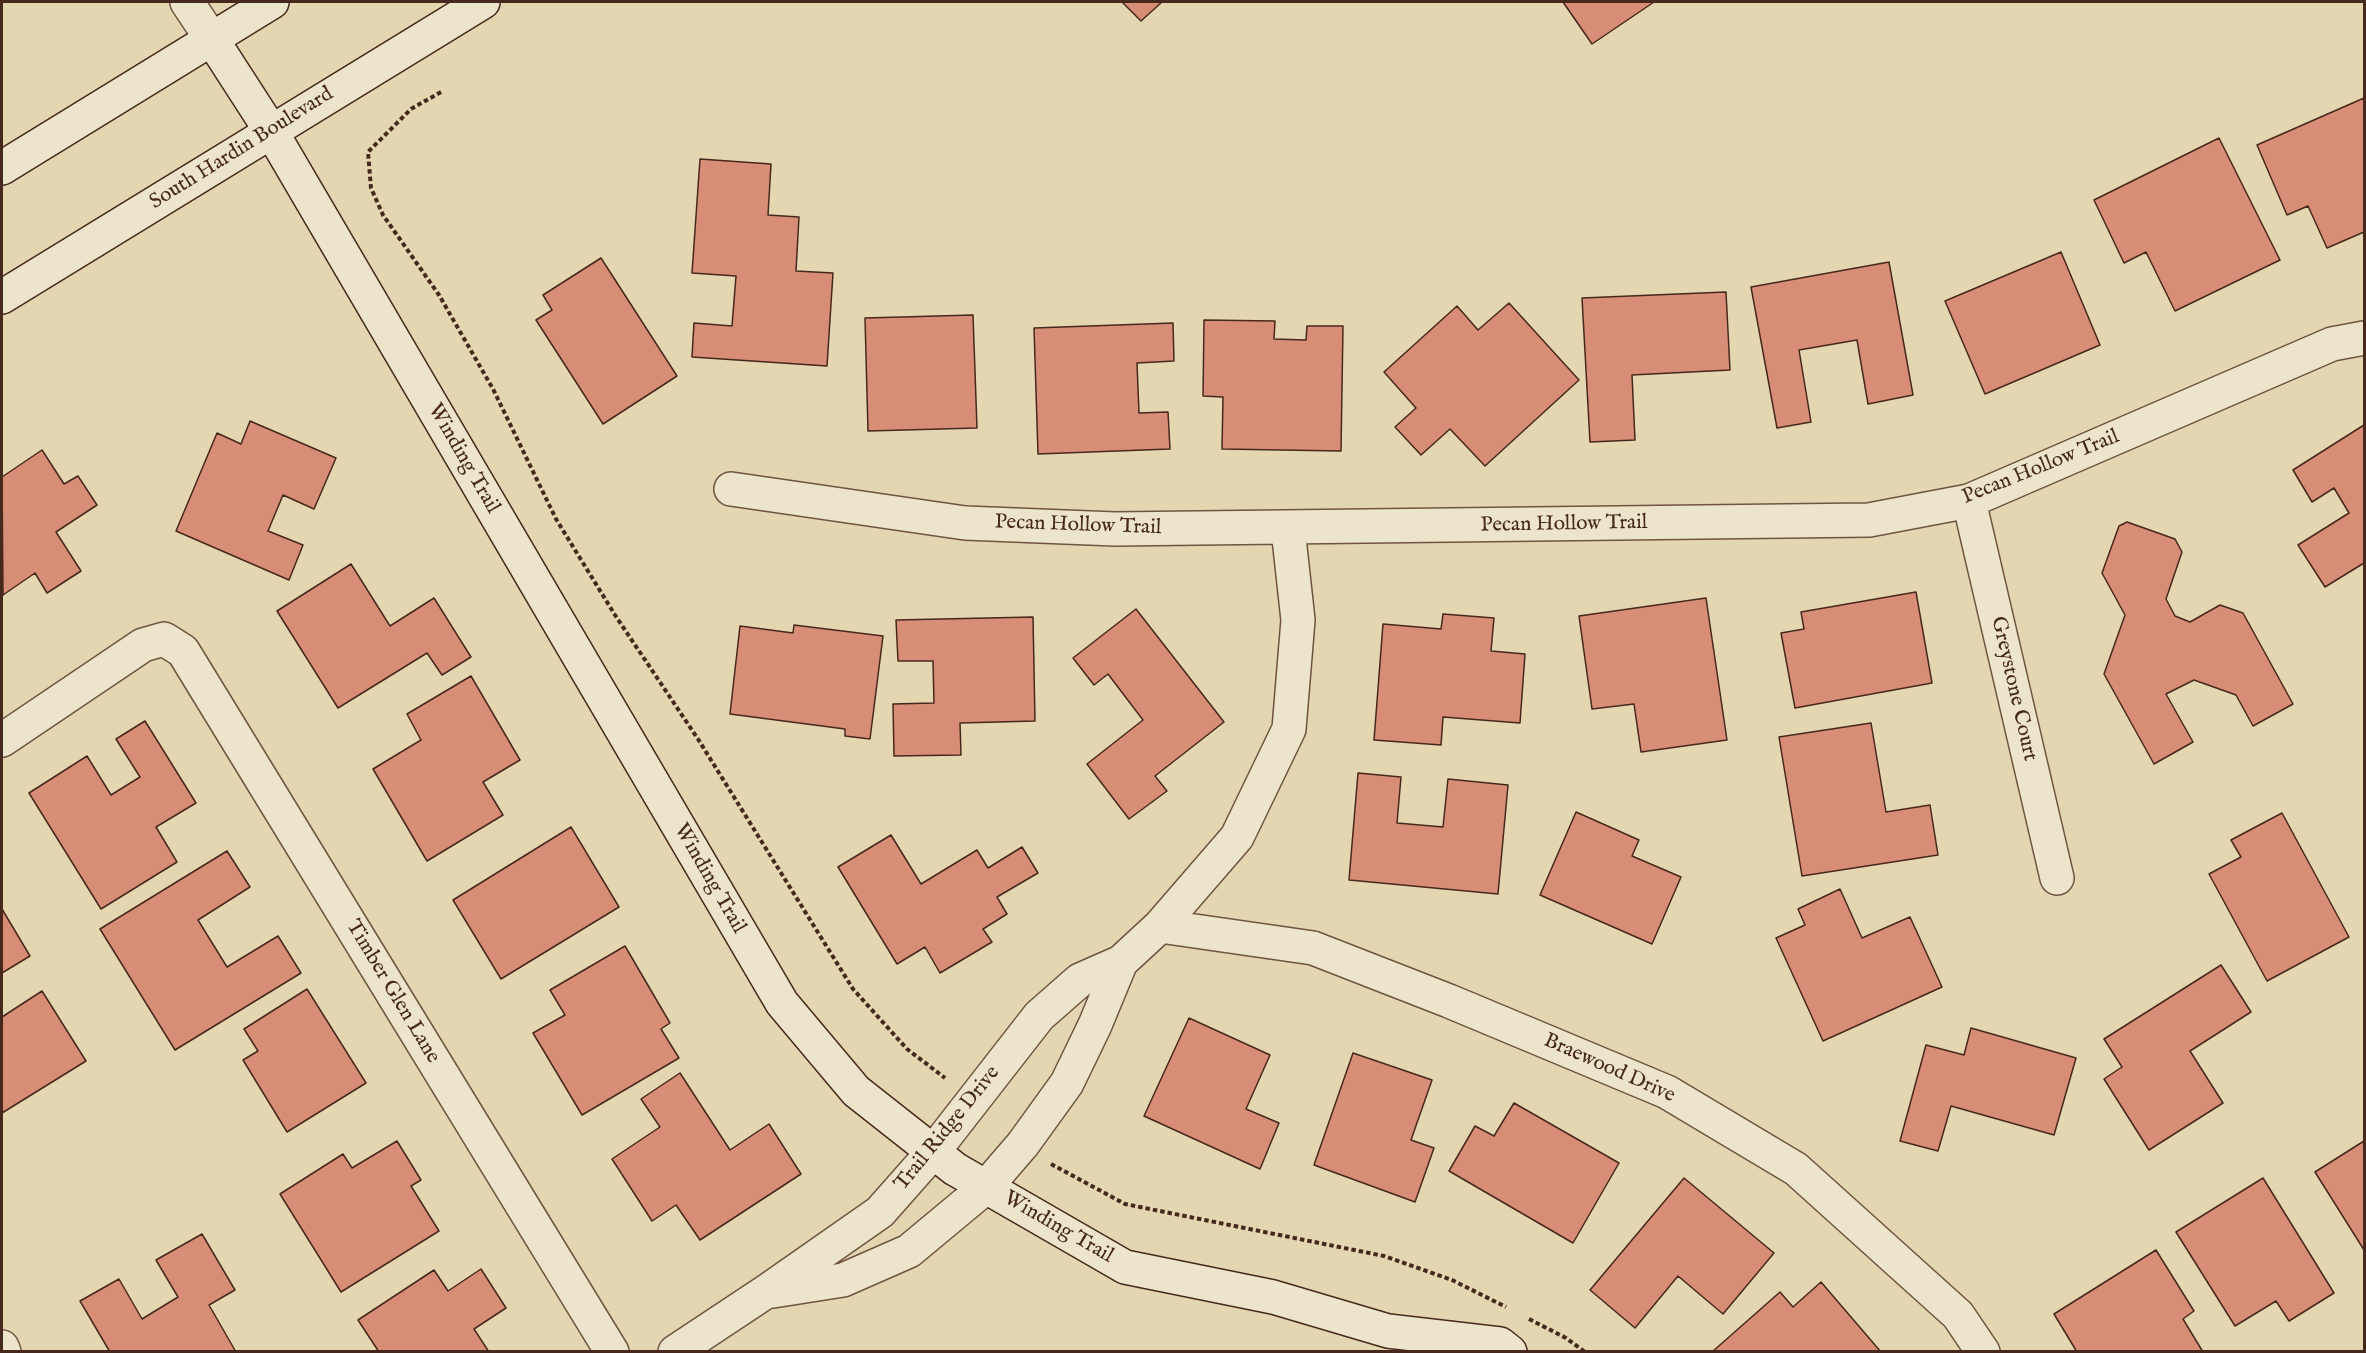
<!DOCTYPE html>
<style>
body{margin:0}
#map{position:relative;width:2366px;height:1353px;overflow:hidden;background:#e4d6b0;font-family:"IM FELL English",serif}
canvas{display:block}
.frame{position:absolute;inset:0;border:3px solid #46281c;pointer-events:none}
</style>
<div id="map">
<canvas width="2366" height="1353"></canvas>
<div class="frame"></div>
</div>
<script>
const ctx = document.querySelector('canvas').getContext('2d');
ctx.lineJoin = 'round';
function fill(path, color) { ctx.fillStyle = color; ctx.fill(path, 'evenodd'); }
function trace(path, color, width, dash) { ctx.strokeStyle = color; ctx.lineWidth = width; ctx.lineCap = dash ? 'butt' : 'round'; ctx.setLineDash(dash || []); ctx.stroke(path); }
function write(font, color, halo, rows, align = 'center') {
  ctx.font = font + ' "IM FELL English",serif'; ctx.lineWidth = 5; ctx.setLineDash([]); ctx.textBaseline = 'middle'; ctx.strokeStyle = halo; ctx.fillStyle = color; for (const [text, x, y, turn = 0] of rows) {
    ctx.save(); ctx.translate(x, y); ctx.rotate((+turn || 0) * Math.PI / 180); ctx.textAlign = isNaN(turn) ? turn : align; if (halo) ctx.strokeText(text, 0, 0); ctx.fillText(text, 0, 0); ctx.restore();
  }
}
const building = new Path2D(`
 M1122,2H1162L1141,21Z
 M1563,2H1654L1592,44Z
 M2364,98V232L2327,248L2308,206L2287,215L2257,145Z
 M2219,138L2280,260L2175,311L2146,252L2124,263L2094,200Z
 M700,159L771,164L768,215L799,217L796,271L833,273L827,366L692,357L694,323L732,326L736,276L692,273Z
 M2061,252L2100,345L1985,394L1945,301Z
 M601,258L677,376L603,424L536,320L552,310L543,295Z
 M1889,262L1913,395L1868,404L1857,340L1799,350L1811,422L1777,428L1751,287Z
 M1726,292L1730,370L1632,375L1635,440L1590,442L1582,298Z
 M1509,303L1579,380L1485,466L1450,429L1421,455L1395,427L1416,408L1384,372L1457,306L1478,330Z
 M973,315L977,428L868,431L865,318Z
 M1204,320L1275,321L1274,339L1306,340L1307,326H1343L1341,451L1222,449L1223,397L1203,396Z
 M1173,323L1174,361L1137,363L1139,413L1168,412L1170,449L1038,454L1034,328Z
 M250,421L336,458L314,509L283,495L268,531L303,545L289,580L176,531L217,433L241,444Z
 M2364,425V563L2325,587L2298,545L2349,513L2334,488L2312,502L2293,470Z
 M42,450L64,484L78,476L97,505L56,532L81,571L47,593L35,573L3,595L2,477Z
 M2127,522L2175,539L2182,552L2166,599L2175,616L2190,622L2220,605L2243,613L2293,704L2253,726L2236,695L2194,680L2166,694L2193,742L2154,764L2104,674L2125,615L2102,573L2119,526Z
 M351,564L390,626L434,598L471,657L442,675L427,653L338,708L277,611Z
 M1916,592L1932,683L1795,708L1781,633L1804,629L1801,612Z
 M1706,598L1727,740L1641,752L1634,704L1592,709L1579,616Z
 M1136,609L1224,722L1155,776L1167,791L1129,819L1087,764L1143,720L1108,674L1094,685L1073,658Z
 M1443,614L1494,618L1491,651L1525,654L1520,723L1443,717L1441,745L1374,740L1383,624L1441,629Z
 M1033,617L1035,721L960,723L961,755L894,756L893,704L934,703L933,661H898L896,620Z
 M794,625L883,636L870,739L845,736V729L730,714L740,626L793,633Z
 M471,676L520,760L483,782L503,815L427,861L373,769L421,740L407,714Z
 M145,721L196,803L156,827L177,862L101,909L29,793L87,756L111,795L140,777L116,739Z
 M1871,723L1886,812L1930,805L1938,855L1802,876L1779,737Z
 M1358,773L1401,777L1397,823L1443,827L1448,779L1508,785L1498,894L1349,880Z
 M1576,812L1639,840L1632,856L1681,877L1652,944L1540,895Z
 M2282,813L2349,937L2267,981L2209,874L2241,857L2231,840Z
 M571,827L619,907L501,979L453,900Z
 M891,835L921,884L977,850L988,868L1022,847L1038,873L997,897L1007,914L983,929L992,942L940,973L925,947L897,964L838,867Z
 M227,851L250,887L198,920L227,967L278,936L301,973L175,1050L100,929Z
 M1840,889L1862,938L1910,917L1942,987L1823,1041L1776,938L1805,925L1798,909Z
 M2,909L30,956L2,973Z
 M625,946L670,1023L661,1029L679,1058L582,1115L533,1033L565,1015L550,990Z
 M2221,965L2251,1012L2190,1051L2223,1103L2149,1150L2104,1079L2122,1067L2104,1039Z
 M307,989L366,1083L287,1132L243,1060L258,1051L244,1029Z
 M42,991L86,1061L2,1113V1017Z
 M1189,1018L1270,1055L1246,1109L1279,1123L1260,1169L1144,1116Z
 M1971,1028L2076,1058L2054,1135L1951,1106L1938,1151L1900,1141L1926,1045L1964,1055Z
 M1353,1053L1432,1080L1411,1140L1434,1148L1415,1202L1314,1165Z
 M680,1073L730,1150L769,1124L801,1174L700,1240L676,1205L652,1221L612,1159L660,1127L641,1099Z
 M1514,1103L1619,1163L1573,1243L1449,1171L1475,1126L1494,1136Z
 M397,1141L421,1180L411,1186L439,1231L341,1292L280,1194L343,1154L352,1168Z
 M2364,1141V1250L2315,1172Z
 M1684,1178L1774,1253L1723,1314L1678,1276L1635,1328L1590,1290Z
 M2263,1178L2334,1293L2289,1321L2276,1301L2235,1326L2176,1232Z
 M202,1234L235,1290L209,1305L236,1352H110L80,1301L119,1279L142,1319L178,1297L156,1260Z
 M2156,1250L2194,1311L2183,1319L2203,1352H2077L2054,1314Z
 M481,1269L506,1308L474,1329L489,1352H379L358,1320L434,1270L448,1291Z
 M1821,1282L1881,1352H1712L1780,1292L1793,1307Z`);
fill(building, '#d88d76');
trace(building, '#46281c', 1.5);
const street = new Path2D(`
 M187,2L211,38
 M731,489L965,523L1115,529L1869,520L1969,501L2332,344L2364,338
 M1969,501L2057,878
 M2,740L143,645L164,639L183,651L612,1352
 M1160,926L1313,948L1449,1001L1667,1092L1796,1169L1958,1315L1983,1352
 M773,1291L843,1280L909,1251L986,1187L1023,1144L1067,1083L1095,1025L1121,962
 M2,1347L4,1352
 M675,1352L767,1291L880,1212L933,1152L1039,1016L1080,980L1121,962L1160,926L1237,837L1289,729L1298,620L1288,529`);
const secondary = new Path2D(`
 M211,38L271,131L782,1003L856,1091L955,1169L1125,1267L1273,1297L1388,1331L1500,1344L1510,1352
 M2,168L272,2
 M2,297L483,2`);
trace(street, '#6e5441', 36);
trace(secondary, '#46281c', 36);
trace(new Path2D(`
 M441,92L411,109L368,152L371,188L383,215L439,295L493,389L556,519L615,615L698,739L853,989L907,1049L945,1078
 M1051,1164L1125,1204L1384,1256L1452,1280L1506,1307
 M1529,1319L1566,1338L1585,1352`), '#46281c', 4, [4.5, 3]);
trace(street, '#ede4cc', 33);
trace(secondary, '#ede4cc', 33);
write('21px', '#46281c', '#ede4cc', [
 ["South Hardin Boulevard",242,149,-32],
 ["Winding Trail",463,459,60],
 ["Pecan Hollow Trail",2041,468,-22],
 ["Pecan Hollow Trail",1564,525,-1],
 ["Pecan Hollow Trail",1078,526,2],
 ["Greystone Court",2013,689,77],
 ["Winding Trail",709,879,60],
 ["Timber Glen Lane",392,992,59],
 ["Braewood Drive",1609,1069,24],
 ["Trail Ridge Drive",948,1129,-51],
 ["Winding Trail",1058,1228,30]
]);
</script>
